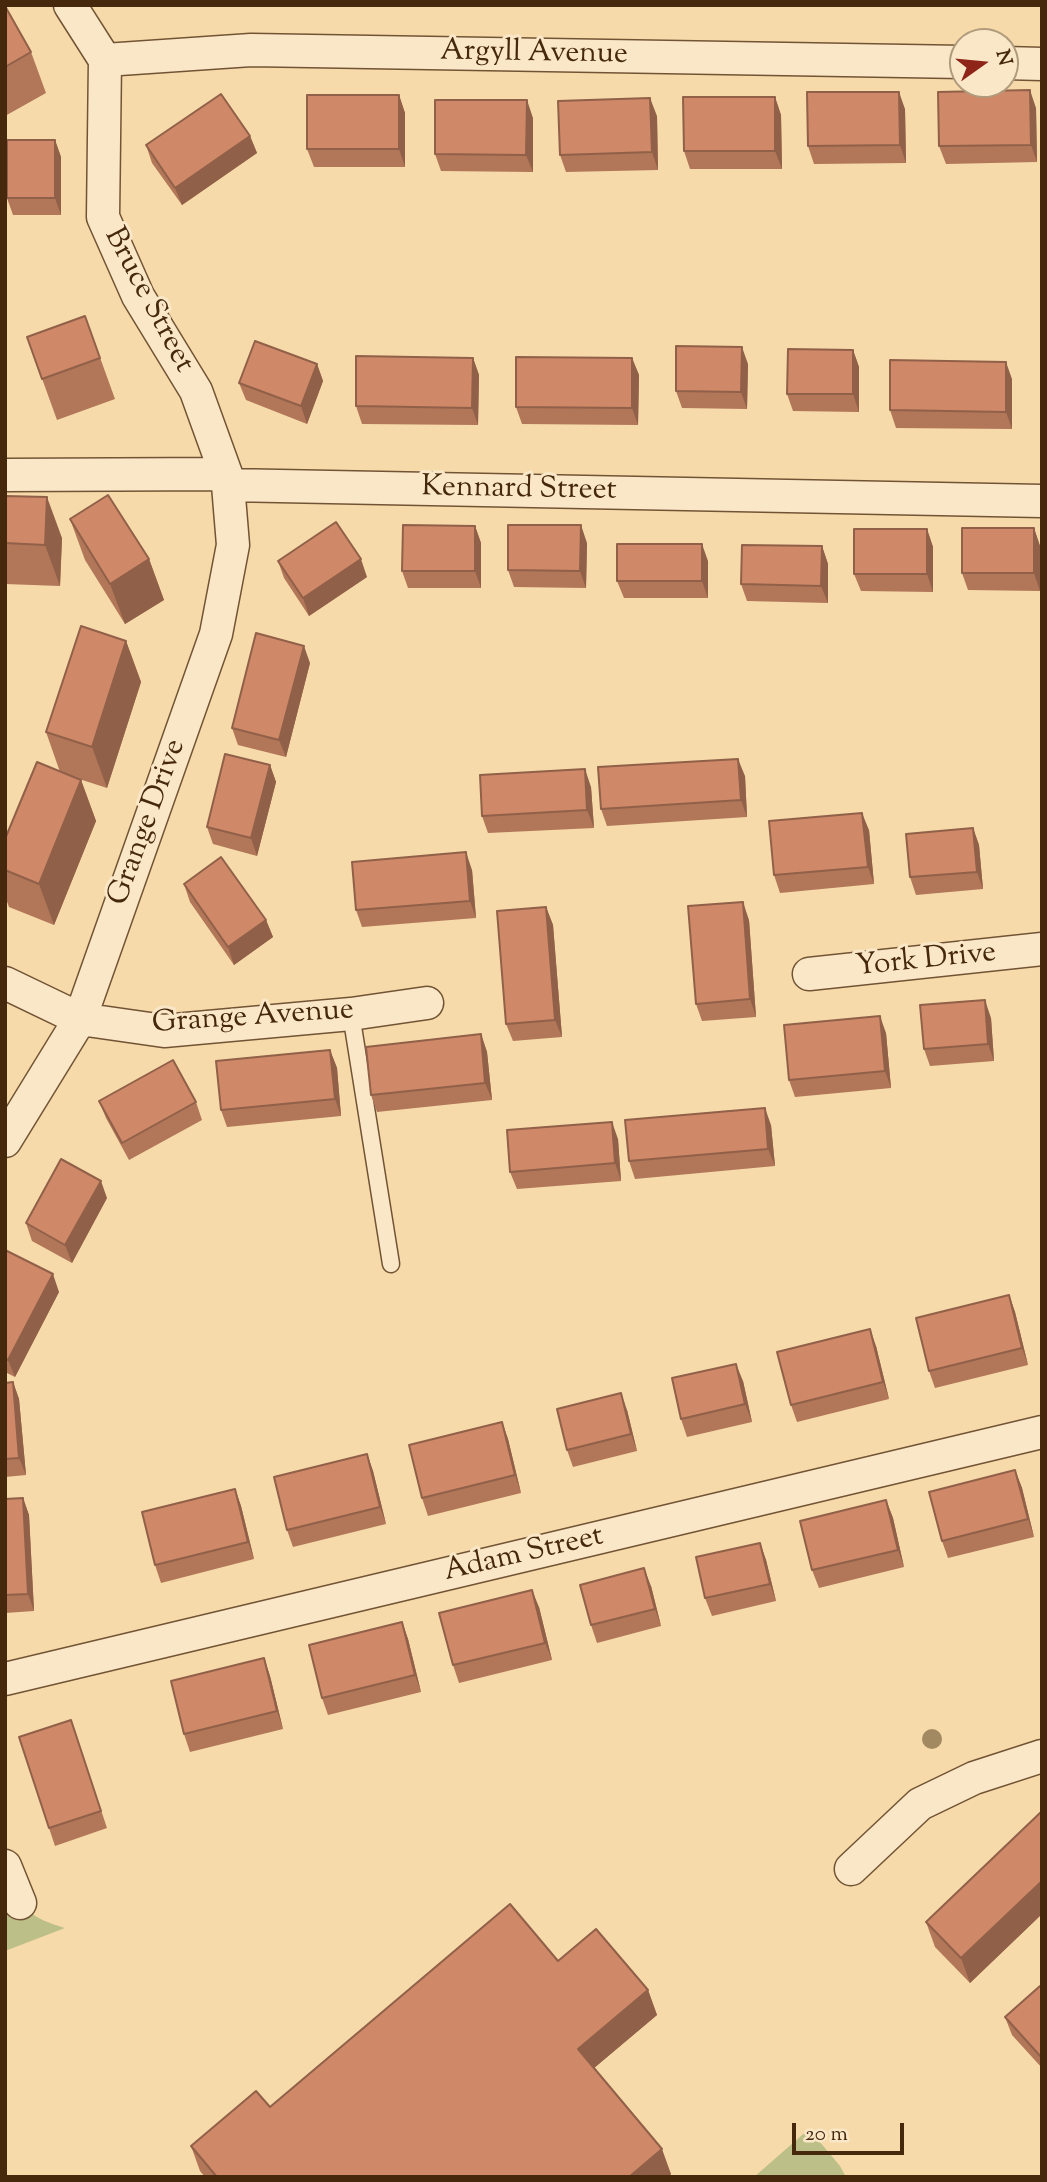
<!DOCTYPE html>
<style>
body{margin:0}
#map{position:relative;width:1047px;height:2182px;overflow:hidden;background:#f6daaa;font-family:"Sorts Mill Goudy",serif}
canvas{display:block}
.frame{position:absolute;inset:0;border:7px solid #46280d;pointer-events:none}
.north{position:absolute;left:949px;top:28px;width:70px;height:70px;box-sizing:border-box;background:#f9e7c8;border:2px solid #b19b7d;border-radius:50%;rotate:75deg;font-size:19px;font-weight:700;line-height:28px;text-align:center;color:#46280d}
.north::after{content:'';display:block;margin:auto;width:24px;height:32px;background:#8f2418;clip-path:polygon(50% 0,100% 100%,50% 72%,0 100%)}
.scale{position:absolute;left:792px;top:2123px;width:112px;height:32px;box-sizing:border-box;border:4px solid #46280d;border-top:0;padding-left:9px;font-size:21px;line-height:24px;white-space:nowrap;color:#46280d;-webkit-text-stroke:5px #f9e7c8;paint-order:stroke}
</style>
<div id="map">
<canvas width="1047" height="2182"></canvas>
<div class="frame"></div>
<div class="north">N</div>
<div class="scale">20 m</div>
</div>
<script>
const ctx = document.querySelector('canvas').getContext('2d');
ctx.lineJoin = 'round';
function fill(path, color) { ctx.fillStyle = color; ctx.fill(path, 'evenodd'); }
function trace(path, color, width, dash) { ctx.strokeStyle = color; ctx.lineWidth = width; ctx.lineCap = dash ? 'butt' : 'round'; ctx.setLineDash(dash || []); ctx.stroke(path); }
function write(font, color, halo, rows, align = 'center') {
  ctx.font = font + ' "Sorts Mill Goudy",serif'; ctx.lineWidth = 6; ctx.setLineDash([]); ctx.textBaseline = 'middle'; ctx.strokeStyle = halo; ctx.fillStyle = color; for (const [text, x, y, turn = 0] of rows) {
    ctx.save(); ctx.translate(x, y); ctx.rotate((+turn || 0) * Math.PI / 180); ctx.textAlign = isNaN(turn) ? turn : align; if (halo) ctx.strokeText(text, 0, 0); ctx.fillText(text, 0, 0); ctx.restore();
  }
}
fill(new Path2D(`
 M5,1866C22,1906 22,1915 65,1928L5,1951Z
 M809,2129L840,2166L846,2177H754Z`), '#bdbf88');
const lane = new Path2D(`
 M351,1014L391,1264`);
const street = new Path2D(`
 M70,5L105,60L103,217L138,296L196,391L226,474L228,485L1042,501
 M105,60L251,50L963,62
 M1005,63L1042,64
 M5,475L226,474
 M809,974L1042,949
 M5,983L80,1019L164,1031L351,1014L427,1003
 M5,1141L80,1019L216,634L233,545L228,485
 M5,1679L1042,1432
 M5,1866L20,1903
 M851,1869L920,1804L974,1778L1042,1756`);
trace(lane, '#725434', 19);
trace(street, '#725434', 35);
trace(lane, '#f9e7c8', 16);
trace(street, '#f9e7c8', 32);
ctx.fillStyle = '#a28961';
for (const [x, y] of [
 [932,1739]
]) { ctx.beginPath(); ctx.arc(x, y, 10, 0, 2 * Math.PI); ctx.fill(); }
fill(new Path2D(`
 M5,6L31,52L46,93L5,116Z
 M399,95L405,113V167H314L307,149Z
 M775,97L781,115L782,169H690L684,151Z
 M1036,108L1037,162L946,164L939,146Z
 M905,109L906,163L814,164L808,146Z
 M657,116L658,170L566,172L560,155Z
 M533,118V172L441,171L435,154Z
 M250,136L257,153L182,205L152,163L146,145Z
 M55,140L61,157V215H13L7,198Z
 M85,316L115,399L57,420L27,337Z
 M853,350L859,367V412L793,411L787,394Z
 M473,358L479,375L478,425L362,424L356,406Z
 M632,358L639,375L638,425L522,424L516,407Z
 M317,364L323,381L307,424L246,400L239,383Z
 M748,364L747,409L682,408L676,391Z
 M1012,379V429L896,428L890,410Z
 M5,496L62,538L60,586L5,584Z
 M70,519L149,559L164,600L125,624L85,560Z
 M475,526L481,543V588H408L402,571Z
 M1034,528L1040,546V591L968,590L962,573Z
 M927,529L933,547V592L861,591L854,574Z
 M587,543L586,588L514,587L508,570Z
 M822,546L828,564V603L747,601L741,584Z
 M278,561L367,577L309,616L284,578Z
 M708,561V598H624L617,581Z
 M126,641L141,682L107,788L73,777L81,780L96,821L54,925L9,907L5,896V839L60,772L46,732Z
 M310,663L286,757L238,745L232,728Z
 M270,765L276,782L257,856L213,844L207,827Z
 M745,776L747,817L607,826L601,809Z
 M591,787L594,828L488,833L482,816Z
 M973,828L979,845L983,889L916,895L910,877Z
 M869,830L874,884L780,893L774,875Z
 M472,870L476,918L362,927L356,910Z
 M184,884L266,920L273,937L234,965L190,902Z
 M546,907L553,925L562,1037L513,1041L506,1024Z
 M749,920L756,1017L702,1021L696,1004Z
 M991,1018L994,1061L930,1066L924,1049Z
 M886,1033L891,1088L795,1097L789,1080Z
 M481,1034L487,1052L492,1100L377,1112L371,1095Z
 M330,1050L337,1068L341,1116L227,1127L221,1110Z
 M99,1101L196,1102L202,1120L129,1160L106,1118Z
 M771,1125L775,1166L635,1179L629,1161Z
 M618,1139L621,1181L517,1189L510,1172Z
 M107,1198L72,1263L32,1241L26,1223Z
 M5,1250L59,1292L15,1377L5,1372Z
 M1009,1295L1015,1312L1028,1365L935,1388L929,1371Z
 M876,1346L889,1399L797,1422L791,1405Z
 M743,1381L752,1422L687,1437L681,1419Z
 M13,1382L19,1399L26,1475L5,1477V1383Z
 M627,1410L637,1451L573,1467L567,1450Z
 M502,1422L508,1439L521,1493L428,1516L422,1498Z
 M367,1454L373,1471L386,1524L293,1547L287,1530Z
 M1015,1470L1022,1488L1034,1537L948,1558L942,1541Z
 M235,1489L241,1506L254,1559L161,1583L155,1565Z
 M23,1498L29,1515L34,1611L5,1613V1499Z
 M886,1500L893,1518L904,1567L819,1588L812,1570Z
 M760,1543L766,1560L776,1601L712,1616L705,1598Z
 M651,1586L661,1626L597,1643L591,1625Z
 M539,1607L552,1660L459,1683L453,1665Z
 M402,1622L408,1639L421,1692L328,1715L322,1698Z
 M264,1658L270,1676L283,1729L190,1752L184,1734Z
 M71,1720L107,1828L55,1846L49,1828Z
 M1042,1813V1914L970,1983L935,1947L926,1922Z
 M558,1961L648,1990L657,2015L594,2068L671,2174L668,2177H205L200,2171L191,2146Z
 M1042,1989V2068L1012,2035L1005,2017Z`), '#b27659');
fill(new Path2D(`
 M1030,90L1036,108L1037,162L1031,145Z
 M899,92L905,109L906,163L900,145Z
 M399,95L405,113V167L399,149Z
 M775,97L781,115L782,169L775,151Z
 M650,98L657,116L658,170L652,152Z
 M527,100L533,118V172L526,155Z
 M250,136L257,153L182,205L175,188Z
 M55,140L61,157V215L55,198Z
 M742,347L748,364L747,409L741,392Z
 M853,350L859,367V412L853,394Z
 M473,358L479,375L478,425L472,408Z
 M632,358L639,375L638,425L632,408Z
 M1006,362L1012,379V429L1006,412Z
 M317,364L323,381L307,424L301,406Z
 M47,497L62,538L60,586L45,545Z
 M581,525L587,543L586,588L580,571Z
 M475,526L481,543V588L475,571Z
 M1034,528L1040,546V591L1034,573Z
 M927,529L933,547V592L927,574Z
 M702,544L708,561V598L702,581Z
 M822,546L828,564V603L821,586Z
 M149,559L164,600L125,624L110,584Z
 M361,559L367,577L309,616L303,598Z
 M126,641L141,682L107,788L92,747Z
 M304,646L310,663L286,757L279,740Z
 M738,759L745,776L747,817L741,800Z
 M270,765L276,782L257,856L251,838Z
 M585,769L591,787L594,828L587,810Z
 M81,780L96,821L54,925L39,884Z
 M862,813L869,830L874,884L868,867Z
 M973,828L979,845L983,889L977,872Z
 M466,852L472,870L476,918L470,901Z
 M743,902L749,920L756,1017L750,999Z
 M546,907L553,925L562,1037L555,1020Z
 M266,920L273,937L234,965L228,947Z
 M985,1000L991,1018L994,1061L988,1044Z
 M880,1016L886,1033L891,1088L885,1071Z
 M481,1034L487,1052L492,1100L485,1083Z
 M330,1050L337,1068L341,1116L335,1099Z
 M765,1108L771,1125L775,1166L768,1149Z
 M612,1122L618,1139L621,1181L615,1163Z
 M101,1181L107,1198L72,1263L65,1245Z
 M53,1274L59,1292L15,1377L8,1360Z
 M1009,1295L1015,1312L1028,1365L1022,1348Z
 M870,1329L876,1346L889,1399L883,1382Z
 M736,1364L743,1381L752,1422L745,1404Z
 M13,1382L19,1399L26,1475L19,1458Z
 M621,1393L627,1410L637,1451L631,1434Z
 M502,1422L508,1439L521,1493L515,1475Z
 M367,1454L373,1471L386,1524L380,1507Z
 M1015,1470L1022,1488L1034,1537L1028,1519Z
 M235,1489L241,1506L254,1559L248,1542Z
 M23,1498L29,1515L34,1611L28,1594Z
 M886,1500L893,1518L904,1567L898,1550Z
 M760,1543L766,1560L776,1601L770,1584Z
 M644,1568L651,1586L661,1626L655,1609Z
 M532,1590L539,1607L552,1660L545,1643Z
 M402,1622L408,1639L421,1692L415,1675Z
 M264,1658L270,1676L283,1729L277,1711Z
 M1042,1881V1914L970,1983L961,1958Z
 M648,1990L657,2015L587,2074L578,2049Z
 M662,2149L671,2174L668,2177H629Z`), '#916049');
const building = new Path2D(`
 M5,6L31,52L5,67Z
 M1030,90L1031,145L939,146L938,92Z
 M807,92H899L900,145L808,146Z
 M221,94L250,136L175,188L146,145Z
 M307,95H399V149H307Z
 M683,97H775V151H684Z
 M650,98L652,152L560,155L558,101Z
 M435,100H527L526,155L435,154Z
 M7,140H55V198H7Z
 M85,316L100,358L42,379L27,337Z
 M255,341L317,364L301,406L239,383Z
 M676,346L742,347L741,392L676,391Z
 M788,349L853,350V394H787Z
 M356,356L473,358L472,408L356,406Z
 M516,357L632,358V408L516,407Z
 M890,360L1006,362V412L890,410Z
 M108,495L149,559L110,584L70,519Z
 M5,496L47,497L45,545L5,543Z
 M336,522L361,559L303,598L278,561Z
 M403,525L475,526V571H402Z
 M508,525H581L580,571L508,570Z
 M962,528H1034V573H962Z
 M854,529H927V574H854Z
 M617,544H702V581H617Z
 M742,545L822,546L821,586L741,584Z
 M81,626L126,641L92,747L46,732Z
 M256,633L304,646L279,740L232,728Z
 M225,754L270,765L251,838L207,827Z
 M738,759L741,800L601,809L598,767Z
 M37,762L81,780L39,884L5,870V839Z
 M585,769L587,810L482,816L480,775Z
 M862,813L868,867L774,875L769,821Z
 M973,828L977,872L910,877L906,834Z
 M466,852L470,901L356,910L352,862Z
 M221,857L266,920L228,947L184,884Z
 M743,902L750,999L696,1004L688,906Z
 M546,907L555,1020L506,1024L497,911Z
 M985,1000L988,1044L924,1049L920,1005Z
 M880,1016L885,1071L789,1080L784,1025Z
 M481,1034L485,1083L371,1095L366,1047Z
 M330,1050L335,1099L221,1110L216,1061Z
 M173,1060L196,1102L122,1143L99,1101Z
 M765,1108L768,1149L629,1161L625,1120Z
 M612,1122L615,1163L510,1172L507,1130Z
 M61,1159L101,1181L65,1245L26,1223Z
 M5,1250L53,1274L8,1360L5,1358Z
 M1009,1295L1022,1348L929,1371L916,1318Z
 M870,1329L883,1382L791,1405L777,1352Z
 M736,1364L745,1404L681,1419L672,1378Z
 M13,1382L19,1458L5,1459V1383Z
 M621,1393L631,1434L567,1450L557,1409Z
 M502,1422L515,1475L422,1498L409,1445Z
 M367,1454L380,1507L287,1530L274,1477Z
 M1015,1470L1028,1519L942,1541L929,1492Z
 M235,1489L248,1542L155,1565L142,1512Z
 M23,1498L28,1594L5,1595V1499Z
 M886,1500L898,1550L812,1570L800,1521Z
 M760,1543L770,1584L705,1598L696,1557Z
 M644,1568L655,1609L591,1625L580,1585Z
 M532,1590L545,1643L453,1665L439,1613Z
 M402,1622L415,1675L322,1698L309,1645Z
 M264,1658L277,1711L184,1734L171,1681Z
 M71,1720L101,1811L49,1828L19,1737Z
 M1041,1812L1042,1881L961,1958L926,1922Z
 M510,1904L558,1961L596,1929L648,1990L578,2049L662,2149L629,2177H217L191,2146L256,2091L270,2107Z
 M1040,1986L1042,1989V2058L1005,2017Z`);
fill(building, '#cf8968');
trace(building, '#916049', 2);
write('30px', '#46280d', '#f9e7c8', [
 ["Argyll Avenue",534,55,1],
 ["Bruce Street",147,301,62],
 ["Kennard Street",519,491,1],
 ["Grange Drive",149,823,-70],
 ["York Drive",926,962,-6],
 ["Grange Avenue",253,1019,-4],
 ["Adam Street",524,1556,-13]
]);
</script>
